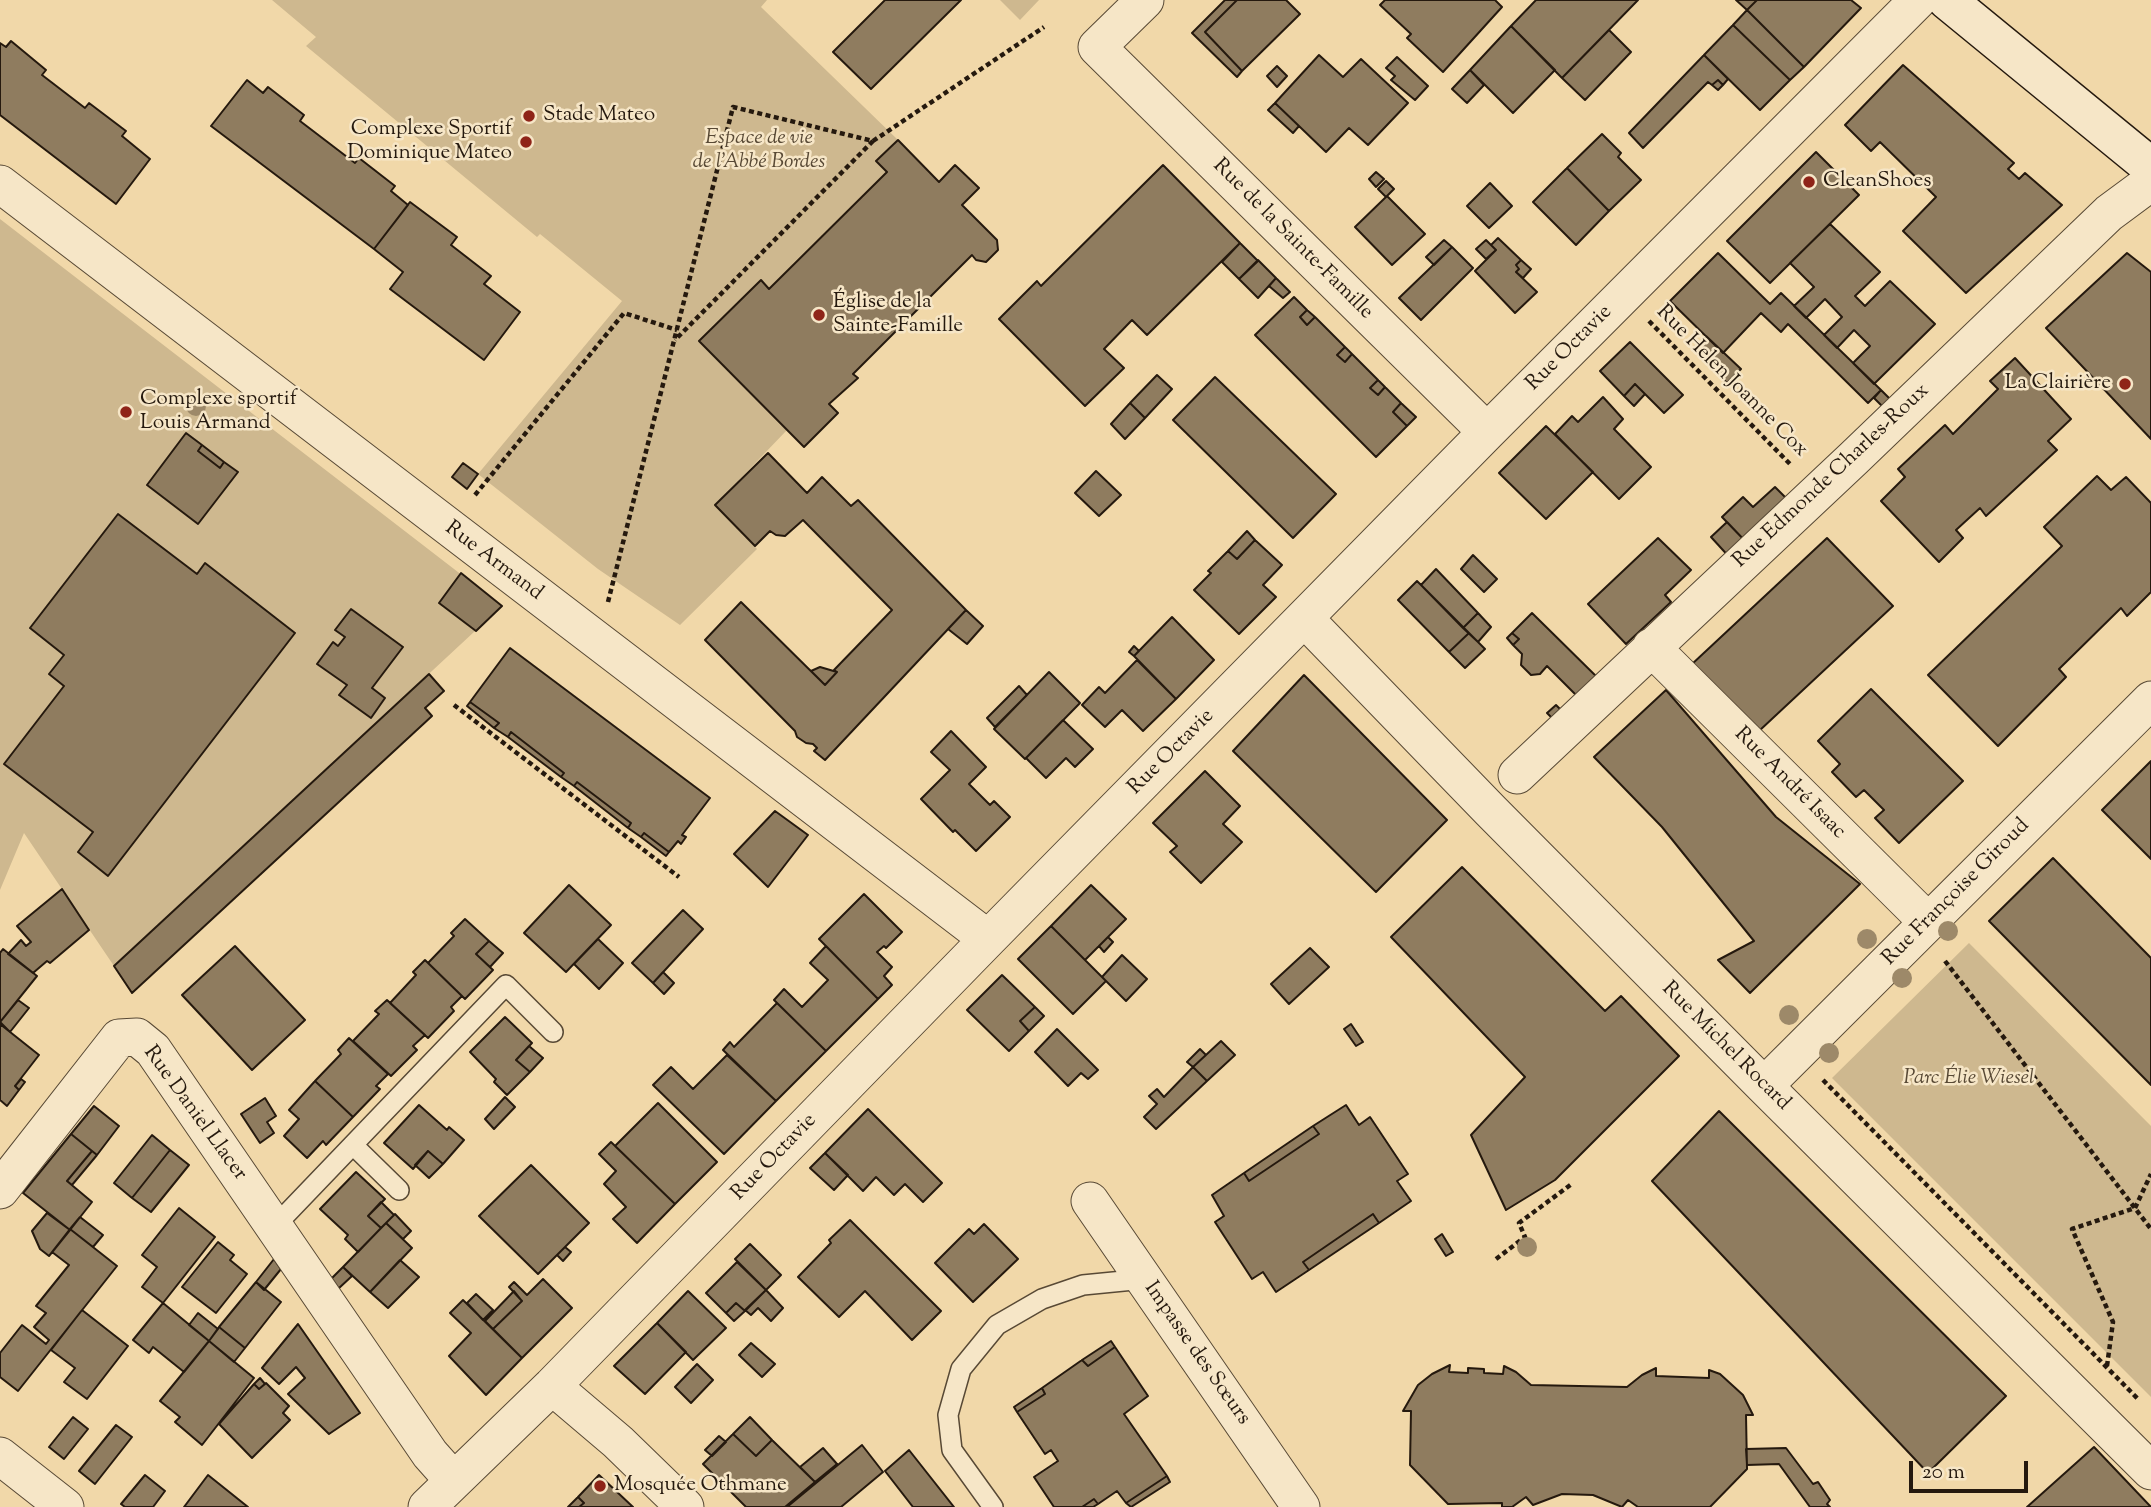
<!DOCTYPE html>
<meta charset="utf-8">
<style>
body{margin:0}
#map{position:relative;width:2151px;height:1507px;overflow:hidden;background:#f1d8a9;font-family:"Sorts Mill Goudy",serif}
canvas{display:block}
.scale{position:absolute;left:1909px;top:1461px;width:119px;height:32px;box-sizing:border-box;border:4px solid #25190e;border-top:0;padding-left:9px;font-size:21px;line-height:24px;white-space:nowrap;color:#25190e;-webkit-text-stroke:5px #f6e6c7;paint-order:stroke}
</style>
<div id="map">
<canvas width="2151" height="1507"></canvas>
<div class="scale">20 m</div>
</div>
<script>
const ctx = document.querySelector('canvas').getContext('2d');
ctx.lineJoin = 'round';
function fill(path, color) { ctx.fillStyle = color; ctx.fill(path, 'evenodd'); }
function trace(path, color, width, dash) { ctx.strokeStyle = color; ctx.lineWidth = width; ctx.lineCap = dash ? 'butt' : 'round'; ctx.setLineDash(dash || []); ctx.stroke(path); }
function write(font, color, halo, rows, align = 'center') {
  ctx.font = font + ' "Sorts Mill Goudy",serif'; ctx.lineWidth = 5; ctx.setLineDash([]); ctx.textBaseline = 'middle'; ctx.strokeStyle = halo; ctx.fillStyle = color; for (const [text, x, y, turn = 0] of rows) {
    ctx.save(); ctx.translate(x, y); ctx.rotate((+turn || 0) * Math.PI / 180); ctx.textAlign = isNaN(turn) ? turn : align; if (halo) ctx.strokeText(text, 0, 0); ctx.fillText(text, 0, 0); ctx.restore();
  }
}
fill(new Path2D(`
 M272,0H767L761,7L898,140L877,161L887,172L769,289L760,281L700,340L787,430L715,505L757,549L680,625L598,569L478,474L622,301L540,234L537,237L306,46L316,37Z
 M1000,0H1039L1020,20Z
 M0,219L502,606L114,966L24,833L0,890Z
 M1969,943L2151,1126V1397L1832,1078Z`), '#ceb88f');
const building = new Path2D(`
 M885,0H961L871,89L833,52Z
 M1225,0H1237L1205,32L1242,71L1237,77L1192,33Z
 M1237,0H1286L1300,14L1242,71L1205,32Z
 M1385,0H1495L1502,7L1443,72L1407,38L1411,34L1380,5Z
 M1536,0H1638L1562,78L1511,26Z
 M1736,0H1757L1747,10Z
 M1757,0H1851L1861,8L1804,67L1747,10Z
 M1747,10L1804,67L1790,80L1733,25Z
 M1733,25L1790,80L1760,110L1704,55Z
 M1511,26L1555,70L1513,113L1470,70Z
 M1609,30L1631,52L1585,100L1562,78Z
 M11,41L46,70L42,75L85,108L89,103L126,131L122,136L150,159L116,204L0,115V43L6,47Z
 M1319,55L1343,77L1361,59L1408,103L1368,145L1349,128L1326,152L1275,103Z
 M1704,55L1728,79L1723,85L1718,80L1712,85L1708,82L1643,148L1629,133Z
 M1397,57L1428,86L1415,100L1391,80L1395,76L1386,68Z
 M1903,65L2014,163L2008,169L2019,179L2025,173L2062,205L1966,293L1903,231L1936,197L1880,142L1871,151L1845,125Z
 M1277,66L1287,76L1277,87L1267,76Z
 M1470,70L1484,85L1467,103L1452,89Z
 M247,80L263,93L268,87L304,115L300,121L355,163L359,158L395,186L391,191L408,205L374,249L211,126Z
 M1718,80L1723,85L1718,90L1712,85Z
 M1275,103L1299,126L1293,133L1268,110Z
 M1602,134L1621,153L1618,157L1641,180L1609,211L1567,168Z
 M898,140L939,182L955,165L979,188L962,205L997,240L998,250L986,262L976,260L972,255L853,374L858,378L829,404L838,413L804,447L699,341L761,280L769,289L887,172L876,161Z
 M1816,152L1859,195L1770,283L1727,241Z
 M1163,165L1240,243L1147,335L1132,320L1104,349L1124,368L1085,406L999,319L1037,281L1041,286Z
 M1567,168L1609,211L1576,245L1533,202Z
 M1376,172L1384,179L1376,187L1369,179Z
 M1386,181L1394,189L1386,197L1378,189Z
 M1490,183L1512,206L1489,228L1467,206Z
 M1387,196L1425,234L1392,265L1355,227Z
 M410,202L457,237L451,245L491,276L484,284L520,312L484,360L390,289L403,272L374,249Z
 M1830,224L1880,272L1855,296L1865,306L1890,281L1935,324L1874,384L1853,363L1870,346L1854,330L1837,348L1824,335L1842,317L1825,299L1806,318L1794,306L1814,287L1790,263Z
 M1498,238L1521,260L1516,265L1519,269L1516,272L1537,292L1515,313L1475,271L1496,250L1491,245Z
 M1444,240L1452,247L1434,265L1426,257Z
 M1486,240L1496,250L1486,259L1476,249Z
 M1240,243L1258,261L1239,279L1222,262Z
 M1452,247L1473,268L1421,320L1399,298Z
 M1718,253L1770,304L1781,293L1881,390L1868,403L1788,324L1781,332L1761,313L1723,353L1670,301Z
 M2127,253L2151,272V439L2046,328Z
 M1258,260L1276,278L1258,298L1239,279Z
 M1521,260L1531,269L1523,278L1516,272L1519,269L1516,265Z
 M1276,278L1290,292L1283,298L1269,286Z
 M1294,297L1307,310L1300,317L1307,325L1315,317L1345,347L1337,355L1345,362L1352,354L1378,380L1370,388L1378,395L1385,387L1401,403L1393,412L1407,426L1376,457L1255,335Z
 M1307,310L1315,317L1307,325L1300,317Z
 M1706,336L1741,369L1727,383L1703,359L1705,357L1695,347Z
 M1630,342L1683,395L1664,413L1635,384L1624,396L1600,371Z
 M1345,347L1352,354L1345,362L1337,355Z
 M2015,358L2071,419L2048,441L2057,450L1986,516L1980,508L1956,530L1963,538L1939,562L1881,501L1905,477L1898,469L1945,425L1953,434L1998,389L1990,381Z
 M1157,375L1172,389L1145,418L1130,403Z
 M1215,377L1336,494L1293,538L1173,420Z
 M1378,380L1385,387L1378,395L1370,388Z
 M1635,384L1645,394L1634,406L1624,396Z
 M1881,390L1895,404L1887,411L1874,398Z
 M1603,397L1623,419L1614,429L1651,467L1619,499L1555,434L1572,416L1578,422Z
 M1130,403L1145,418L1125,439L1111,424Z
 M1401,403L1416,417L1407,426L1393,412Z
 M1546,426L1593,472L1546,519L1499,473Z
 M186,433L202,445L198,451L220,468L224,462L238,472L198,524L147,485Z
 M202,445L224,462L220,468L198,451Z
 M768,453L807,493L822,477L851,506L858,500L966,610L825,760L814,751L817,748L813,744L806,743L797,737L795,731L705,640L741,602L825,685L837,672L834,670L892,610L803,520L785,536L776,535L770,531L755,546L715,505Z
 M463,463L478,474L467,489L452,477Z
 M1096,471L1121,495L1099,516L1075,493Z
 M2097,476L2111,490L2126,477L2151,503V592L2127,616L2121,608L2059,669L2066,677L1998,746L1928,675L2062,546L2044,527Z
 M1775,487L1791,503L1748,544L1722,517L1743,497L1753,507Z
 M118,514L197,574L205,563L295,633L108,876L78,852L93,832L4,764L64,686L49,674L64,655L30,628Z
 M1727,522L1748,544L1732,560L1711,537Z
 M1247,531L1255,540L1237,559L1228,551Z
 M1658,538L1691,570L1665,595L1671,602L1626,644L1588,604Z
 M1827,538L1893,606L1759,731L1691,665Z
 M1255,540L1282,565L1263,585L1276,597L1239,634L1194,590L1211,573L1208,571L1228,551L1237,559Z
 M1473,555L1497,579L1484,592L1461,569Z
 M1436,569L1478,613L1463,628L1421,585Z
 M461,573L502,606L476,631L439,603Z
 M1417,581L1469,633L1449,652L1398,600Z
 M351,609L403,647L372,688L385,698L371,718L339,695L347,685L317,664L333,642L338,646L345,637L335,630Z
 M966,610L983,626L967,644L948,629Z
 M1478,613L1491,627L1478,642L1463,628Z
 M1532,613L1602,682L1583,702L1547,666L1540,674L1531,675L1521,665L1522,654L1513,645L1519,639L1512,633Z
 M1172,617L1214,660L1176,699L1134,656Z
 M1469,633L1485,649L1465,668L1449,652Z
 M1512,633L1519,639L1513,645L1507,638Z
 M1134,646L1139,651L1134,656L1129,652Z
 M510,648L710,798L682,835L686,837L681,844L678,841L669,852L644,833L641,837L628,828L631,823L577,782L574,786L561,777L564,773L511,732L508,737L494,728L499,723L470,702Z
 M1137,660L1176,699L1143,731L1122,710L1105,727L1082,705L1099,687L1105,693Z
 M820,667L837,672L825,685L811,671Z
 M1049,672L1080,703L1025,759L994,729Z
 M429,674L444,691L425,708L432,716L132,993L114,966Z
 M1304,675L1447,820L1376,892L1233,751Z
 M1019,686L1027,695L995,727L987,718Z
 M1871,689L1963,781L1899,843L1875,818L1884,810L1864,790L1856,797L1832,772L1840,764L1818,741Z
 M1666,690L1776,817L1860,884L1750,993L1718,960L1754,941L1662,827L1594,757Z
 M470,702L499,723L494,728L467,706Z
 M1556,705L1567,716L1559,725L1547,713Z
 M1063,720L1093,749L1075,767L1066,758L1046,778L1026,758Z
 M951,731L986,767L969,784L990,805L994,801L1010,817L976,851L955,830L953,832L921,799L950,770L931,752Z
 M511,732L564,773L561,777L508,737Z
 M2151,761V859L2102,810Z
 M1205,771L1240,806L1223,824L1242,842L1201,883L1170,852L1177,846L1153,823Z
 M577,782L631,823L628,828L574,786Z
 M775,811L808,835L768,887L734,854Z
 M644,833L669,852L666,856L641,837Z
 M2053,858L2151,958V1085L1989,921Z
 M1462,867L1605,1011L1621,996L1679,1056L1555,1180L1506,1210L1471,1135L1525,1077L1391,937Z
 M569,885L611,925L566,972L524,933Z
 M1091,885L1126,919L1085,960L1051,926Z
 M62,889L89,930L50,963L47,961L33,973L8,954L21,940L26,946L31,942L17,926Z
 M864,894L902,932L886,948L884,946L877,952L892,967L884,976L892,985L878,999L819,939Z
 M683,910L703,929L653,983L632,963Z
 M465,919L489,941L476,954L493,970L465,999L428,963L454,936L451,933Z
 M1051,926L1106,981L1073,1014L1018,959Z
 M1108,937L1113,942L1104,952L1099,946Z
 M598,939L623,963L599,989L574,964Z
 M489,941L503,953L490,967L476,954Z
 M235,946L305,1020L252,1070L182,995Z
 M826,946L878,999L826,1051L774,1000L784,989L802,1007L828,980L810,963Z
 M1310,948L1329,967L1289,1004L1271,984Z
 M3,949L37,976L0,1022V953Z
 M1122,955L1147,979L1126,1001L1102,977Z
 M425,960L462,996L451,1007L454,1011L428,1038L390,1003L416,975L413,972Z
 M663,972L674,983L664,994L653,983Z
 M1002,975L1035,1007L1020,1021L1029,1031L1009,1051L967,1010Z
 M18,1000L29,1008L10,1032L0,1022Z
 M387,1000L425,1035L413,1046L417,1050L391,1076L353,1041L379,1014L375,1011Z
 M777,1003L826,1051L776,1101L723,1050L730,1042L734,1047Z
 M1035,1007L1044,1016L1029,1031L1020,1021Z
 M505,1017L532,1043L516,1060L530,1072L507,1095L494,1082L496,1079L470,1052Z
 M0,1024L39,1055L15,1086L19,1090L7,1106L0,1100Z
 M1351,1024L1363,1042L1356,1046L1344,1029Z
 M1057,1029L1098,1070L1088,1079L1081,1073L1068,1086L1035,1052Z
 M349,1038L388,1074L376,1086L380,1089L353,1117L315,1081L341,1054L338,1050Z
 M1221,1041L1235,1055L1207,1081L1193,1067Z
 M529,1046L543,1058L530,1072L516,1060Z
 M1200,1049L1206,1055L1193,1067L1187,1062Z
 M727,1055L776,1101L724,1154L653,1085L671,1067L693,1089Z
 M1193,1067L1207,1081L1156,1129L1144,1117L1157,1104L1149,1096L1157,1089L1164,1097Z
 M21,1079L25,1082L19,1090L15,1086Z
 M315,1081L353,1117L326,1145L323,1141L307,1158L284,1136L299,1119L289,1110Z
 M505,1097L515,1107L494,1129L485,1119Z
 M265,1098L276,1116L267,1122L274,1133L260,1143L241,1114Z
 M658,1103L717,1162L675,1204L615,1146Z
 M419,1105L447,1130L449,1127L464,1140L443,1164L428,1151L413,1169L384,1143Z
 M1346,1105L1359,1125L1370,1117L1408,1174L1397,1181L1411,1201L1379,1223L1373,1214L1303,1262L1309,1270L1276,1292L1263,1272L1252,1279L1215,1222L1224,1216L1212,1195L1244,1173L1249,1181L1319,1134L1313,1126Z
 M94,1106L119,1126L97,1155L71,1134Z
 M868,1109L942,1183L923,1202L905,1184L894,1195L876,1177L863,1191L825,1153Z
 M1719,1111L2006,1396L1928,1473L1652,1181Z
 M1313,1126L1319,1134L1249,1181L1244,1173Z
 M71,1134L92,1151L67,1181L92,1202L70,1230L23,1193Z
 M152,1135L170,1150L132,1198L114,1183Z
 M611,1142L675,1204L637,1243L613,1219L626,1207L604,1184L616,1171L599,1154Z
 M170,1150L189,1165L151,1212L132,1198Z
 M92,1151L97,1155L72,1185L67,1181Z
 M428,1151L443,1164L429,1178L415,1165Z
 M825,1153L848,1175L834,1190L810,1168Z
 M531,1165L589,1223L538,1274L479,1216Z
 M356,1172L385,1199L368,1216L381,1228L358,1252L345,1239L348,1235L320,1209Z
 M381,1202L394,1215L381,1228L368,1216Z
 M179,1208L215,1237L163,1303L142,1287L157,1267L142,1255Z
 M47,1213L70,1230L49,1256L40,1249L32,1231Z
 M395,1214L411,1231L403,1239L386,1223Z
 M1373,1214L1379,1223L1309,1270L1303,1262Z
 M80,1217L103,1235L93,1247L70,1229Z
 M850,1220L941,1311L912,1340L865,1291L839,1317L798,1277L831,1243L829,1240Z
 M386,1223L412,1248L370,1292L343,1267Z
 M984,1224L1018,1259L973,1302L935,1263L969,1229L974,1234Z
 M70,1229L117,1266L18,1391L0,1377V1353L22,1325L46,1344L49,1340L34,1327L46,1313L36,1306L69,1265L52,1252Z
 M1442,1234L1453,1252L1446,1256L1435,1239Z
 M218,1242L234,1255L230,1260L247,1274L216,1313L182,1287Z
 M750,1244L781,1275L766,1290L735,1259Z
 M565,1247L571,1252L563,1261L557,1255Z
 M274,1259L281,1269L264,1290L256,1282Z
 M400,1260L419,1277L388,1308L370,1292Z
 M737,1262L766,1290L745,1311L736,1303L726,1313L706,1293Z
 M343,1267L352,1276L338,1289L331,1279Z
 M543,1279L572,1308L522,1358L493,1329L522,1301L509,1287L514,1282L527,1295Z
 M256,1282L281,1302L245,1348L219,1327Z
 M766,1290L783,1308L771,1321L758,1308L751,1315L745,1310Z
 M514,1291L522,1301L493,1329L485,1321Z
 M688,1291L726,1328L693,1360L657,1323Z
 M476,1294L493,1310L483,1320L467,1303Z
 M463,1300L522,1358L486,1395L449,1356L471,1333L450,1313Z
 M163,1303L209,1341L184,1372L153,1347L149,1353L133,1340Z
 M736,1303L745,1311L734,1321L726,1313Z
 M82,1310L128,1346L87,1399L64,1382L75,1368L51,1350Z
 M198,1313L218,1329L209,1341L189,1325Z
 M657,1323L686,1352L645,1394L614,1366Z
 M298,1324L360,1413L329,1434L288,1394L305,1378L296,1367L279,1384L262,1368Z
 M219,1327L245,1348L234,1362L209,1341Z
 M209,1341L254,1378L202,1445L175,1422L180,1417L160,1401Z
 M1111,1341L1115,1347L1088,1366L1082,1360Z
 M751,1343L775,1364L762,1377L739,1355Z
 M1115,1347L1148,1396L1124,1414L1167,1476L1126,1503L1117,1491L1098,1504L1094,1499L1082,1507H1054L1034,1477L1058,1461L1051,1450L1045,1454L1017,1412L1045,1394L1042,1388L1082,1360L1088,1366Z
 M697,1364L713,1380L691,1403L675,1387Z
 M1450,1365L1449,1372L1468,1373V1368L1484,1369V1373L1503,1374L1504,1366L1516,1372L1531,1385L1627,1387L1642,1375L1656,1368V1376L1709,1378V1370L1720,1374L1743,1395L1753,1415H1746L1747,1469L1710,1507H1638L1628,1500L1622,1507L1593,1495L1562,1494L1533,1505L1526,1497L1512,1507H1502V1503L1448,1504L1410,1465L1411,1411H1403L1418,1385L1432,1374Z
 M260,1378L265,1384L259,1389L254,1384Z
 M266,1383L289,1406L283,1413L290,1420L252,1458L219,1424L254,1384L259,1389Z
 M1042,1388L1045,1394L1017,1412L1014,1407Z
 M73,1417L88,1429L64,1459L49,1447Z
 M750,1417L772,1440L756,1456L733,1434Z
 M116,1425L132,1437L95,1484L79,1471Z
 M733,1434L756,1456L772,1440L815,1482L785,1507H746L703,1464Z
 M719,1436L726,1442L712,1456L705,1450Z
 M862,1445L883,1472L841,1507H787Z
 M2094,1447L2151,1507H2027Z
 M823,1448L837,1464L815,1482L800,1467Z
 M1786,1448L1813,1484L1818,1482L1830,1500L1827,1504L1830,1507H1810L1779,1464L1747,1465L1746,1449Z
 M909,1450L954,1507H913L885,1471Z
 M145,1475L165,1491L153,1507H125L121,1504Z
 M208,1475L248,1507H184Z
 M599,1475L633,1507H579L584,1503L578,1497Z
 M1167,1476L1170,1482L1131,1507L1126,1503Z
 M578,1497L584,1503L579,1507H568Z
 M1094,1499L1098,1504L1093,1507H1082Z`);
fill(building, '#8f7c5f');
trace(building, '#25190e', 2);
const service = new Path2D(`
 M353,1145L399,1190
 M274,1227L506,985L553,1032
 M993,1507L952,1450L948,1415L961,1369L997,1325L1042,1299L1083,1285L1144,1279`);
const minor = new Path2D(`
 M1145,0L1097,47L1487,432
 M0,184L988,939
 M1304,618L1490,810L1764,1086L2151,1471
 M1651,647L1928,922
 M1517,775L1854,458L2109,213L2151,182
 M1764,1086L2151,700
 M0,1190L119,1038L137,1037L153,1050L430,1454L454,1481
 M1090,1201L1301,1507
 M552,1386L618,1442L685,1507
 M0,1456L65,1507
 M427,1507L552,1386L988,939L1487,432L1918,0`);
const secondary = new Path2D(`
 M1947,0L2151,167`);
trace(service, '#584935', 22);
trace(minor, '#584935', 39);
trace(secondary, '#25190e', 41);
trace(new Path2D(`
 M873,141L1044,27
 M1649,321L1790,464
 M475,495L624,313L677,330
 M608,602L733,107L873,141L675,340
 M454,705L679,877
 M1945,961L2151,1229
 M1823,1080L2139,1400
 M1496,1259L1525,1237L1519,1223L1573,1183
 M2107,1366L2113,1322L2072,1229L2135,1208L2151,1174`), '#25190e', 4.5, [5, 3.5]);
trace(service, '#f6e6c7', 19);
trace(minor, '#f6e6c7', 37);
trace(secondary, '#f6e6c7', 38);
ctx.fillStyle = '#9d8969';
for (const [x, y] of [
 [196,406],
 [1948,931],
 [1867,939],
 [1902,978],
 [1789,1015],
 [1829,1053],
 [1527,1247]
]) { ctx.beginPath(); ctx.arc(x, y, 10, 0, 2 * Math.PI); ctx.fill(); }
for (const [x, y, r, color] of [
 [529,116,7,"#8f2418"],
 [526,142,7,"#8f2418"],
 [1809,182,7,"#8f2418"],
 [819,315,7,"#8f2418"],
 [2125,384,7,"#8f2418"],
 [126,412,7,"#8f2418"],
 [600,1486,7,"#8f2418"]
]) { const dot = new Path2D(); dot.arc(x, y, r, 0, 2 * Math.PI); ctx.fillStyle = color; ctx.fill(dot); trace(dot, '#f6e6c7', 2.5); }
write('21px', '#25190e', '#f6e6c7', [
 ["Stade Mateo",543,116],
 ["Complexe Sportif",512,130,"right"],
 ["Dominique Mateo",512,154,"right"],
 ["CleanShoes",1823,182],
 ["Église de la",833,303],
 ["Sainte-Famille",833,327],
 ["La Clairière",2111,384,"right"],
 ["Complexe sportif",140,400],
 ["Louis Armand",140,424],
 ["Mosquée Othmane",614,1486]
], 'left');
write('italic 21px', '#584935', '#f6e6c7', [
 ["Espace de vie",759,139],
 ["de l'Abbé Bordes",759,163],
 ["Parc Élie Wiesel",1969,1079]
]);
write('21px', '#25190e', '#f6e6c7', [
 ["Rue de la Sainte-Famille",1292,240,45],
 ["Rue Octavie",1570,349,-45],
 ["Rue Helen Joanne Cox",1731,382,45],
 ["Rue Edmonde Charles-Roux",1832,477,-43],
 ["Rue Armand",493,562,37],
 ["Rue Octavie",1172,753,-45],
 ["Rue André Isaac",1789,784,45],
 ["Rue Françoise Giroud",1957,893,-45],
 ["Rue Michel Rocard",1725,1047,45],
 ["Rue Daniel Llacer",194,1114,54],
 ["Rue Octavie",775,1158,-46],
 ["Impasse des Sœurs",1196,1354,55]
]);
</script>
